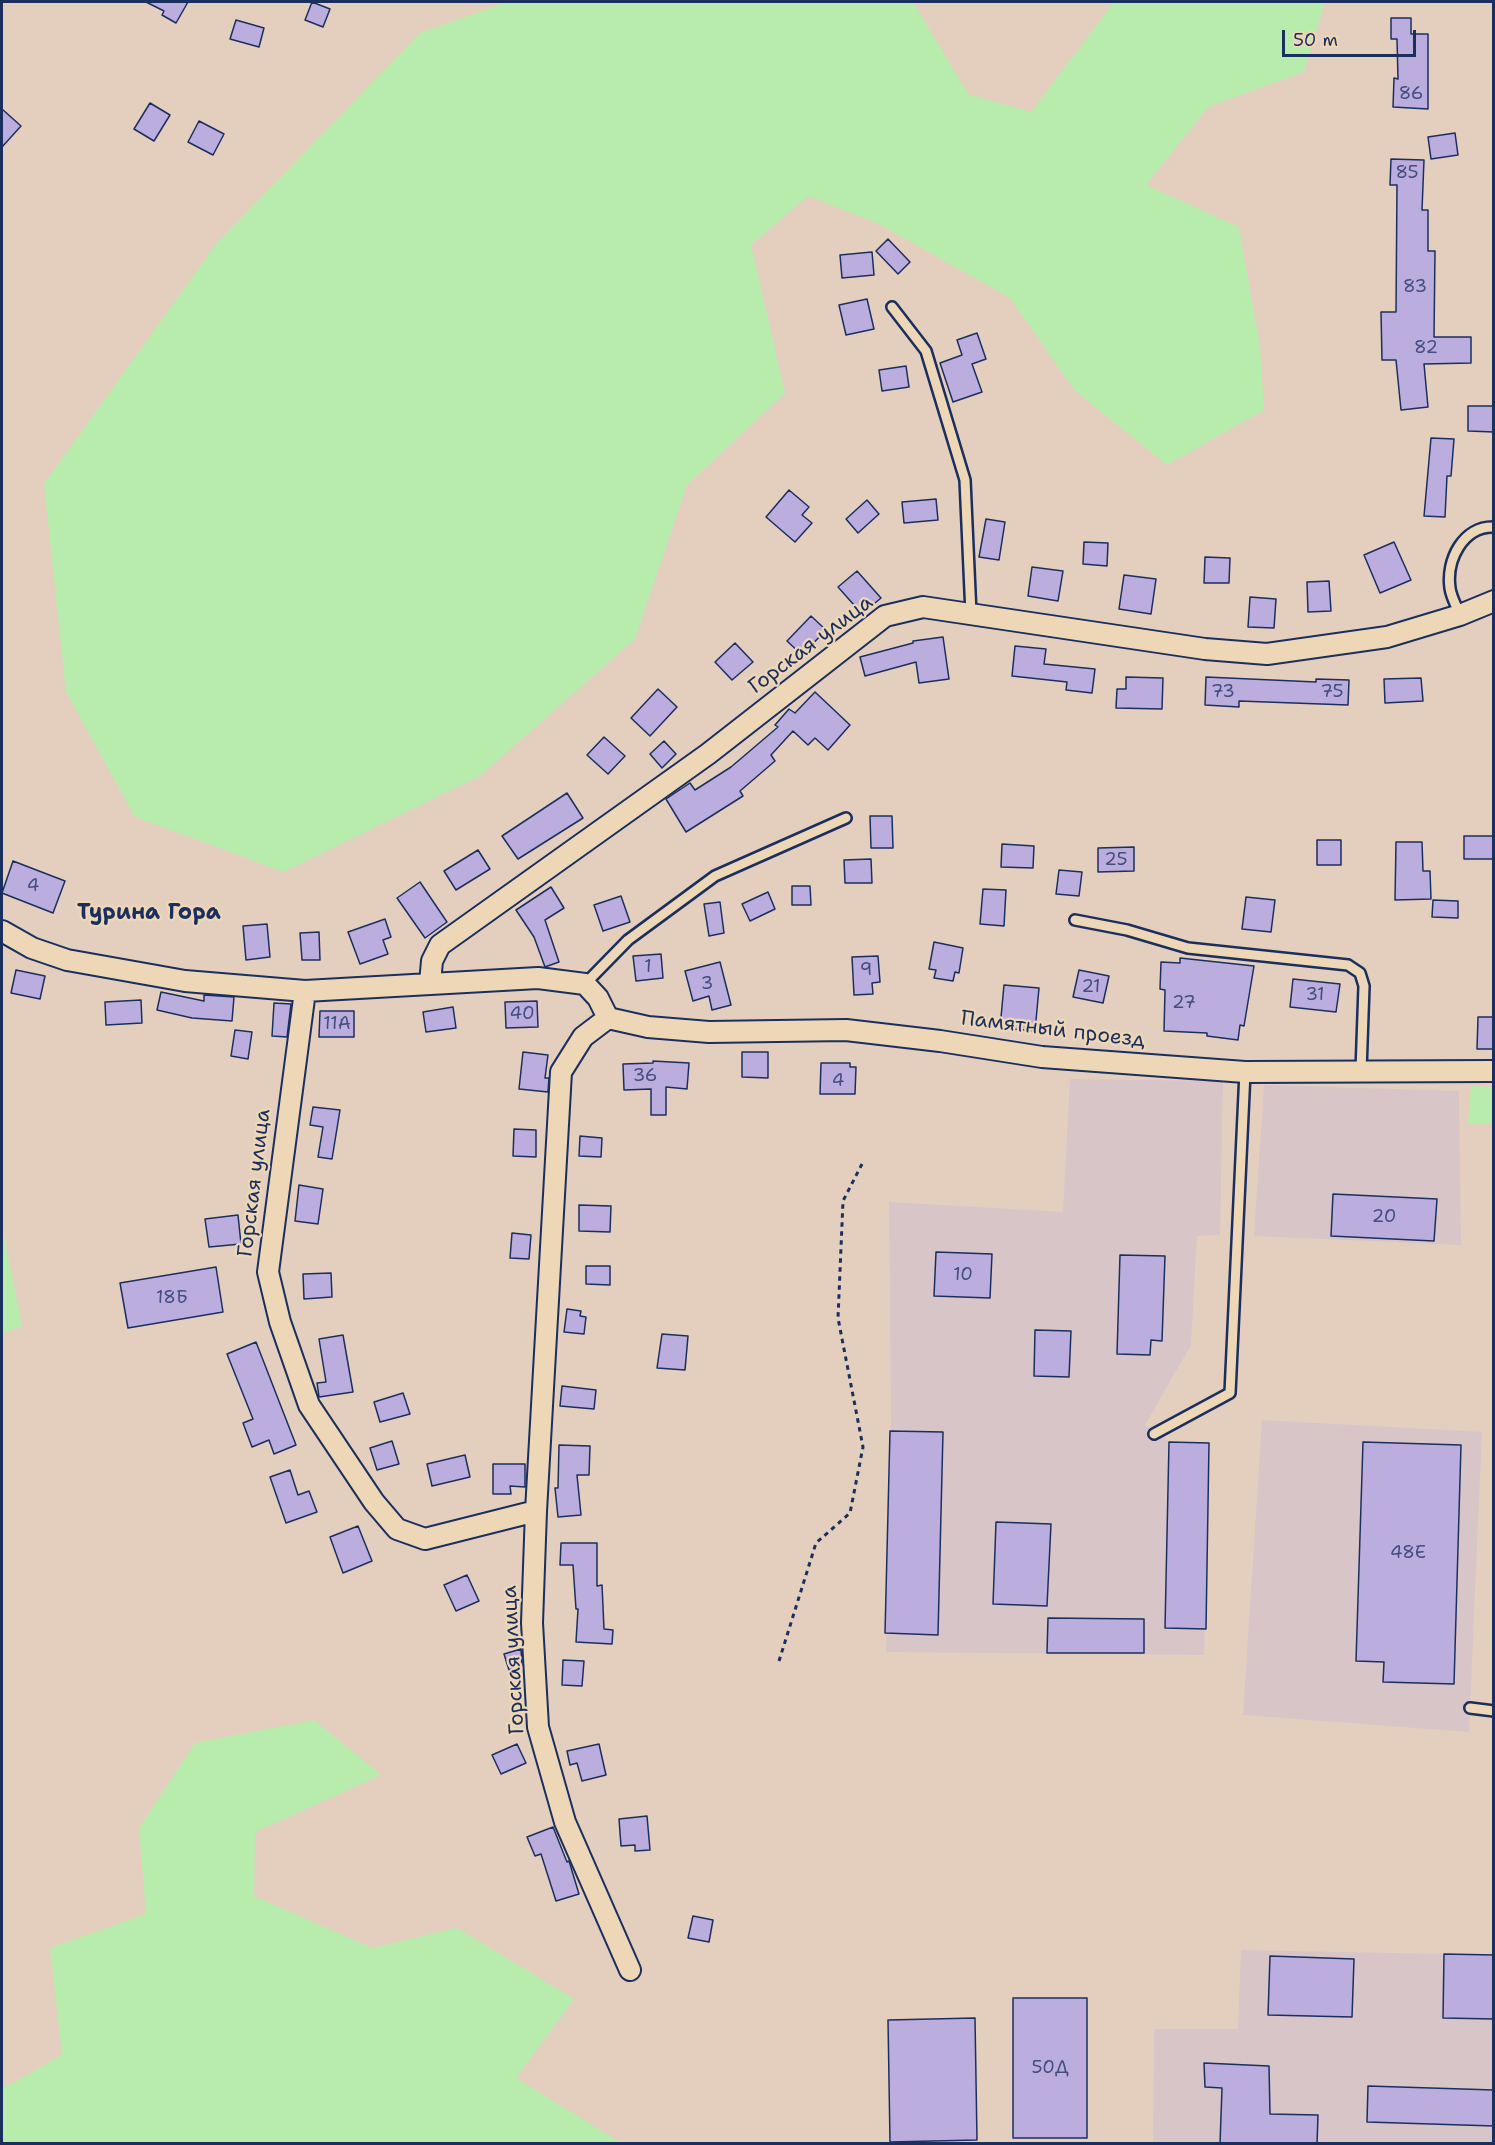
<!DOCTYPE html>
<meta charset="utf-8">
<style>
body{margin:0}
#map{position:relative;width:1495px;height:2145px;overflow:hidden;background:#e4cfbe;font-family:"Shantell Sans",sans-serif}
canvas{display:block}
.frame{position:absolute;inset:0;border:3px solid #1b2f5e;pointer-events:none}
.scale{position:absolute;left:1282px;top:30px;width:134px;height:27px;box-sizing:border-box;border:3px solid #1b2f5e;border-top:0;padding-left:8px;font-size:18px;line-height:21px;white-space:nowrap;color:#1b2f5e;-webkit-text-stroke:4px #eed7b6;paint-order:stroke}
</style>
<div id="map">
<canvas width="1495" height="2145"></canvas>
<div class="frame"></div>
<div class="scale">50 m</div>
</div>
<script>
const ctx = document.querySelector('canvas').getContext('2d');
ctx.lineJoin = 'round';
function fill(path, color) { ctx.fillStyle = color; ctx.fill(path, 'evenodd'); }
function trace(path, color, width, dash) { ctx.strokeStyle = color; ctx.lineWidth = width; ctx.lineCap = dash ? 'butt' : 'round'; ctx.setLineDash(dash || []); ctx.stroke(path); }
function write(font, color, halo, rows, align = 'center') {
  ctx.font = font + ' "Shantell Sans",sans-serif'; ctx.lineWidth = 4.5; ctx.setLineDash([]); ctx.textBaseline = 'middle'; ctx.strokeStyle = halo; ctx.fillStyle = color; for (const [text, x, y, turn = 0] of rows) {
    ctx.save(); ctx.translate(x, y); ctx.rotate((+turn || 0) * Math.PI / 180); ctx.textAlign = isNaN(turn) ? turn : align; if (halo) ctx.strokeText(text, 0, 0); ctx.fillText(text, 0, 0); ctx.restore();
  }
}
fill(new Path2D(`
 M1070,1079L1223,1081L1220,1235L1197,1236L1191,1345L1145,1425L1169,1442L1209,1443L1204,1655L886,1652L891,1420L889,1202L1063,1212Z
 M1264,1085L1459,1091L1461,1245L1254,1236Z
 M1262,1420L1482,1432L1469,1732L1243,1715Z
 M1241,1950L1493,1955V2143L1153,2144L1154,2029H1238Z`), '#d8c5c8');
fill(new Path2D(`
 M507,2H910L915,5L968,94L1031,112L1114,2H1325L1304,72L1208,107L1146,185L1239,227L1260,347L1264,410L1167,465L1075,391L1010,298L877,223L808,196L751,245L785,393L687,485L635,639L480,776L284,872L135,817L66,692L44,484L216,244L420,33Z
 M1471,1086L1493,1087V1124L1468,1123Z
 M2,1225L22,1326L2,1334Z
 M314,1720L381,1775L255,1832L254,1896L372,1948L457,1928L574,1999L516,2078L621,2143H2V2089L62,2055L50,1948L146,1914L139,1828L195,1743Z`), '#b7ecad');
const building = new Path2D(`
 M146,2H188L176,23L162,15L164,11Z
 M312,2L330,9L323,27L305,20Z
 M1391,18H1411V34H1428V109L1393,107L1394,78L1398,79L1397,39H1391Z
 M236,20L264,28L259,47L230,39Z
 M150,103L170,115L154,141L134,129Z
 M2,109L21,126L2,147Z
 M199,121L224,134L213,155L188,142Z
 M1455,133L1458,155L1431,159L1428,137Z
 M1391,159L1424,160L1422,210H1428V251H1435L1434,337H1471V363L1424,364L1428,407L1401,410L1396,360H1382L1381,312H1396L1397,185H1390Z
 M888,239L910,262L898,274L876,251Z
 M872,252L874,275L842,278L840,255Z
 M867,299L874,329L846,335L839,305Z
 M977,333L986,359L972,364L982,392L953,402L940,363L962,355L957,340Z
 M906,366L909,387L882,391L879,370Z
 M1468,406H1494V432L1468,431Z
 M1431,438L1454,439L1451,476H1447L1445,517L1424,516Z
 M789,490L809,507L802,515L812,523L795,542L766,517Z
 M936,499L938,520L904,523L902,502Z
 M867,500L879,514L858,533L846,519Z
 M986,519L1005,522L999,560L979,557Z
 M1084,542L1108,543L1107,566L1083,564Z
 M1394,542L1411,580L1380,593L1364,555Z
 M1205,557L1230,558L1229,583H1204Z
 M1032,567L1063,571L1058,601L1028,596Z
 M857,571L881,598L862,614L838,587Z
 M1124,575L1156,579L1151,614L1119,609Z
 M1329,581L1331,611L1308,612L1307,582Z
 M1250,597L1276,599L1274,628L1248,627Z
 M811,616L826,630L802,655L787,641Z
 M943,637L949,679L919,683L916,662L865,676L860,657L913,643V641Z
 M735,643L753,662L732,680L715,662Z
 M1015,646L1046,649L1044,664L1095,669L1092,693L1066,690L1067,682L1012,676Z
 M1126,677L1163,678L1162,709L1116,708L1117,689H1126Z
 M1206,677L1316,682V679L1349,680L1348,705L1239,701V707L1205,705Z
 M1421,678L1423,701L1385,703L1384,679Z
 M658,689L677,707L650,736L631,718Z
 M815,692L850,725L828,750L815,738L808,745L793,731L771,755L775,761L740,791L743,796L686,832L666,799L690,783L695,790L731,767L778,727L775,725L789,709L795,713Z
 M604,737L625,756L608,774L587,755Z
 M664,741L676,754L662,768L650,754Z
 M567,793L583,818L518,859L502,836Z
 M870,816H892L893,848H871Z
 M1464,836H1494V859H1464Z
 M1317,840H1341V865H1317Z
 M1396,842H1422L1423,871H1430L1431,899L1395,900Z
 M1002,844L1034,846L1033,868L1001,867Z
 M1134,847V871L1098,872V848Z
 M478,850L490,869L456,890L444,871Z
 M871,859L872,883H845L844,860Z
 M13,861L65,881L53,913L2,893Z
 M1059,870L1082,872L1079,896L1056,894Z
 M420,882L447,922L425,938L397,898Z
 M792,886H810L811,905H792Z
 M551,887L564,908L545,920L559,962L545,967L534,937L516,910Z
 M983,889L1006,890L1004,926L980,924Z
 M768,892L775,909L750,921L742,904Z
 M621,896L630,922L603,931L594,905Z
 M1246,897L1275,900L1271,932L1242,929Z
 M1433,900L1458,901V918L1432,917Z
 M720,902L724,933L709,936L704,904Z
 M385,919L391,937L383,940L388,954L360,964L348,932Z
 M267,924L270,957L246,960L243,926Z
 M319,932L320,960H302L300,933Z
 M934,942L963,948L959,973L955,972L953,981L934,978L936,970L929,969Z
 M661,954L663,978L636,981L633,956Z
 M878,956L880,982L872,983L873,994L854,995L852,957Z
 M1180,958L1254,966L1244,1026L1240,1025L1238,1040L1207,1036V1033L1164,1031L1165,990L1160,989L1161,962L1180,963Z
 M720,962L731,1005L712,1010L709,996L693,1001L685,971Z
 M16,970L45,976L40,999L11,993Z
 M1079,970L1109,976L1103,1003L1073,997Z
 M1293,979L1340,984L1336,1012L1290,1007Z
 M1004,985L1039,988L1035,1031L1000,1028Z
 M161,992L204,1001V995L234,997L232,1021L192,1018L157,1010Z
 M141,1000L142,1023L106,1025L105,1002Z
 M537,1001L538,1027L506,1028L505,1002Z
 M274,1003L291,1004L287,1037L272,1036Z
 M453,1007L456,1028L426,1032L423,1012Z
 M320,1011H354V1037H319Z
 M1478,1017H1494V1049H1477Z
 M235,1030L252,1032L248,1059L231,1056Z
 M523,1052L548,1055L545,1078H549L548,1092L519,1089Z
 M742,1052H768V1078L742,1077Z
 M653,1061L689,1063L687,1089L666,1087V1115H651V1089L624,1090L623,1064L653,1063Z
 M821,1063H850V1067H856L855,1094H820Z
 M313,1107L340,1110L332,1159L318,1157L323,1127L310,1125Z
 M514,1129L536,1130V1157L513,1156Z
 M580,1136L602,1138L601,1157L579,1156Z
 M299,1185L323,1189L318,1224L295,1221Z
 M1333,1194L1437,1199L1434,1241L1331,1236Z
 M579,1205L611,1206L610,1232L579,1231Z
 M238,1215L241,1244L209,1247L205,1219Z
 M512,1233L531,1235L529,1259L510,1258Z
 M936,1252L992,1254L990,1298L934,1296Z
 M1120,1255L1165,1256L1162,1341L1151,1340L1150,1355L1117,1354Z
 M586,1266H610V1285L586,1284Z
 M216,1267L223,1312L128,1328L120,1283Z
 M331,1273L332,1297L304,1299L303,1274Z
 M567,1309L581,1311L580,1316L586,1317L584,1334L564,1332Z
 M1035,1330L1071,1331L1069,1377L1034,1376Z
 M662,1334L688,1336L685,1370L657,1368Z
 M343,1335L353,1392L319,1397L317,1383L326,1382L319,1339Z
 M256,1342L296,1445L274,1454L269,1440L252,1447L243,1423L253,1419L227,1354Z
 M562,1386L596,1390L594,1409L560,1406Z
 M403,1393L410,1414L380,1422L374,1402Z
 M890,1431L943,1432L938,1635L885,1633Z
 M392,1441L399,1464L377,1470L370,1448Z
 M1169,1442L1209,1443L1206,1629L1165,1628Z
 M1363,1442L1461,1445L1454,1684L1383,1682L1384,1662L1356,1661Z
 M559,1445L590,1446L589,1475H577L581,1515L558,1517L555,1488H558Z
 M465,1455L470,1477L432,1486L427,1464Z
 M493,1464H525V1487L510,1486L511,1494H493Z
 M290,1470L298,1495L309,1491L317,1512L286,1523L270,1477Z
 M996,1522L1051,1524L1047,1606L993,1604Z
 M358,1526L372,1561L343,1573L330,1537Z
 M561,1543H597V1586L602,1585L604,1629L613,1630L612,1644L576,1642L578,1609H576L573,1565H560Z
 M467,1575L479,1601L456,1611L444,1585Z
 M1048,1618L1144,1619V1653H1047Z
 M521,1649L522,1665L509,1670L504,1654Z
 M563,1660L584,1661L582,1686L562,1685Z
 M517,1744L526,1763L501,1774L492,1755Z
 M599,1744L606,1775L582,1781L577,1763L570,1765L567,1751Z
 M647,1816L650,1850L635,1851V1845L621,1846L619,1819Z
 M553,1827L567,1862L569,1861L579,1894L556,1901L541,1854L535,1856L527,1837Z
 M693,1916L713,1920L709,1942L688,1938Z
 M1444,1954L1494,1955V2019L1443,2018Z
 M1270,1956L1354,1959L1352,2017L1268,2015Z
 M1013,1998H1087V2138H1013Z
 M975,2018L977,2140L890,2142L888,2020Z
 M1204,2063L1269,2066L1270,2114L1318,2115L1317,2144H1220L1222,2088L1205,2087Z
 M1368,2086L1494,2090V2126L1367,2122Z`);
fill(building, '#bbadde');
trace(building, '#1b2f5e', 1.5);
const service = new Path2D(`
 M892,307L926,351L965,480L971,614
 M1460,615C1457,607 1451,597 1450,588C1446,560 1463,526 1494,527
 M1075,920L1127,930L1188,948L1348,965L1360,973L1364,986L1361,1071
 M585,984L628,940L715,876L846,818
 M1154,1434L1230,1393L1245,1072
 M1470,1708L1494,1711`);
const minor = new Path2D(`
 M2,931L32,948L67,960L185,981L305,991L538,978L585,984L598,998L608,1018
 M430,983L432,961L440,945L708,754L885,616L923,607L1205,649L1267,654L1387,637L1460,615L1494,601
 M305,991L268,1272L280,1322L309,1405L374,1502L397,1529L425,1539L536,1511
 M608,1018L583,1037L561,1072L536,1511L532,1623L538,1727L565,1822L630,1970
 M608,1018L648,1027L709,1032L846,1030L940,1041L1042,1057L1245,1072L1494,1071`);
trace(service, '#1b2f5e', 14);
trace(minor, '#1b2f5e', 24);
trace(new Path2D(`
 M779,1661L816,1543L850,1513L863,1447L838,1318L843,1201L862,1164`), '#1b2f5e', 3, [4.5, 4.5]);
trace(service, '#eed7b6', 9);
trace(minor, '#eed7b6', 20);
write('18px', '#434e7e', null, [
 ["86",1411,94],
 ["85",1407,173],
 ["83",1415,287],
 ["82",1426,348],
 ["73",1223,692],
 ["75",1332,692],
 ["25",1116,860],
 ["4",33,886],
 ["1",648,967],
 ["9",866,970],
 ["3",707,984],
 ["21",1091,987],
 ["31",1315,995],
 ["27",1184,1003],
 ["40",522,1014],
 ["11А",337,1024],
 ["36",645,1076],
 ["4",838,1081],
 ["20",1384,1217],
 ["10",963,1275],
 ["18Б",172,1298],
 ["48Е",1408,1553],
 ["50Д",1050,2068]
]);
write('21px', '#1b2f5e', '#eed7b6', [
 ["Горская улица",811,645,-37],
 ["Памятный проезд",1053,1030,7],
 ["Горская улица",255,1183,-83],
 ["Горская улица",514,1660,-93]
]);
write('bold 22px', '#1b2f5e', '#eed7b6', [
 ["Турина Гора",149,913]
]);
</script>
